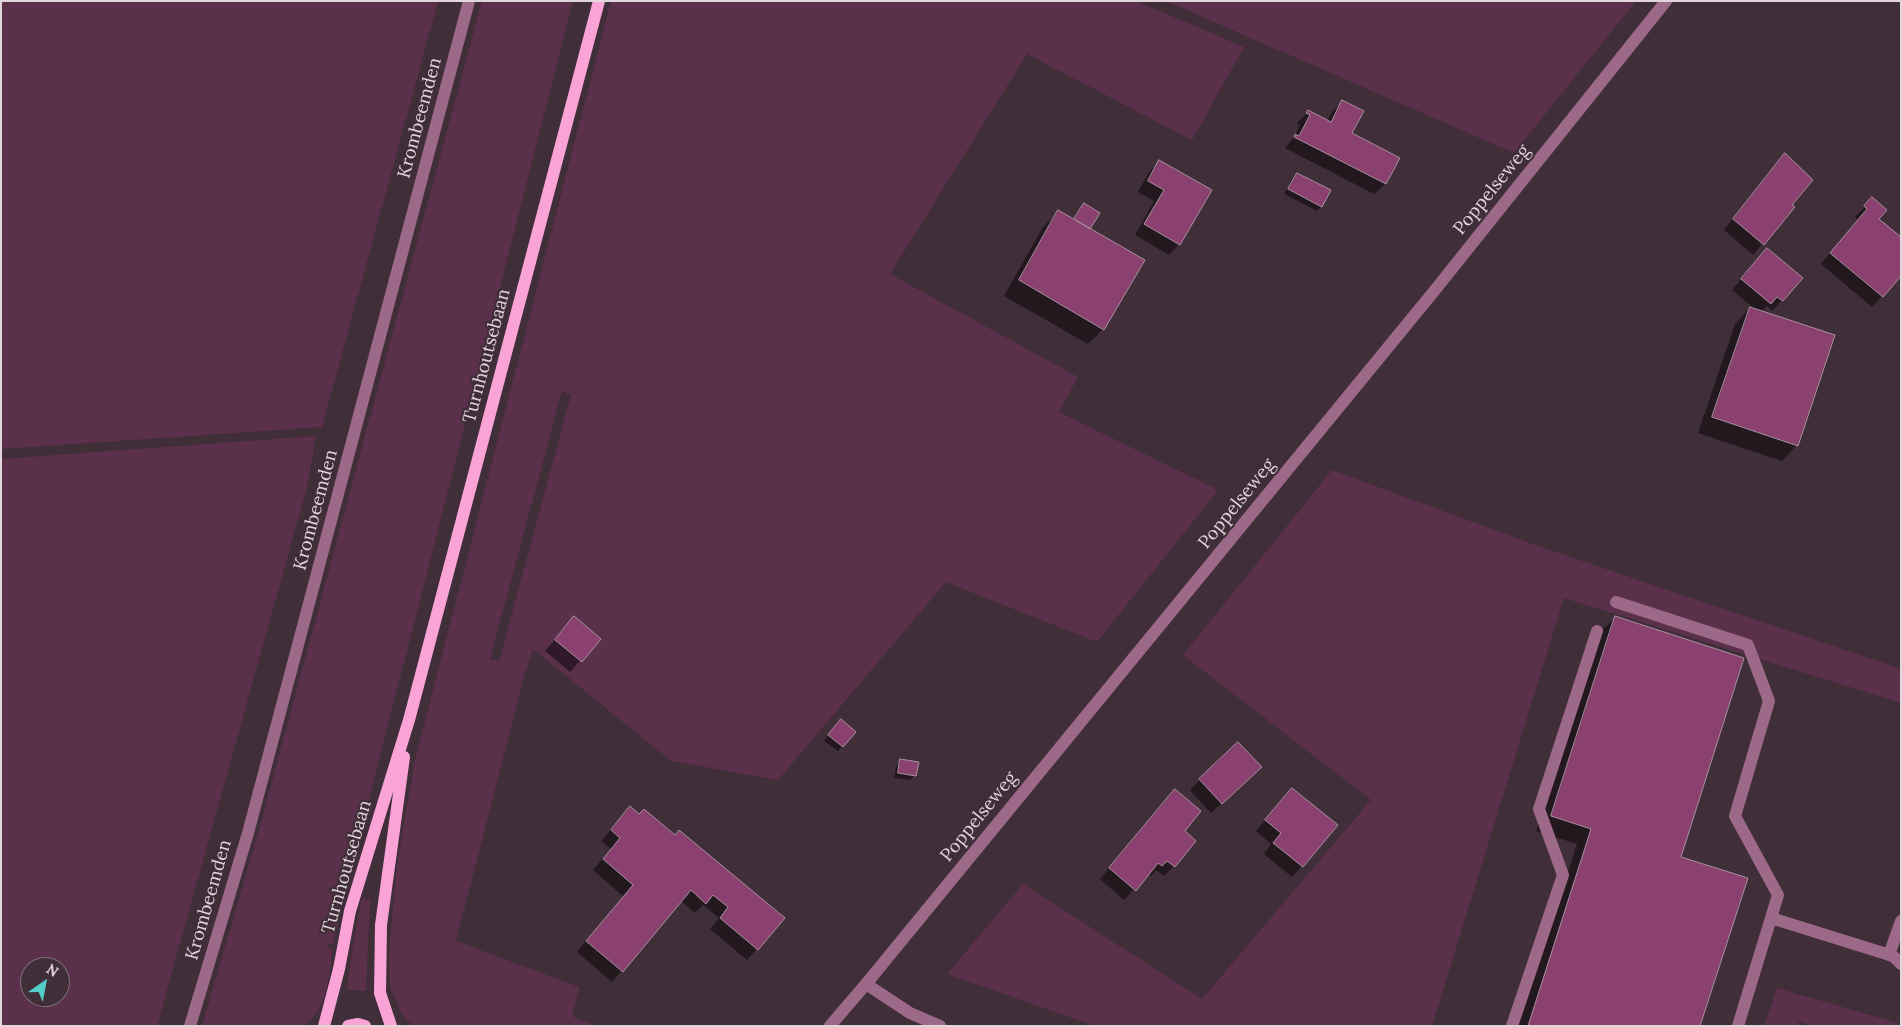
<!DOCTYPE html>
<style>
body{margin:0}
#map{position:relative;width:1902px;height:1027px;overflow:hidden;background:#402e39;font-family:Lora,serif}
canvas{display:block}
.frame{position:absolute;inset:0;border:2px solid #e1d6dc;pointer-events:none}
.north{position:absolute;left:20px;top:957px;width:50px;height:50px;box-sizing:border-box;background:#402e39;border:1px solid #80717a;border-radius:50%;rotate:33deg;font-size:14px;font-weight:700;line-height:20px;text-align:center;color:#e1d6dc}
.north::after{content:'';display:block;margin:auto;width:18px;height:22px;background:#53cdca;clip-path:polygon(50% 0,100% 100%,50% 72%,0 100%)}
</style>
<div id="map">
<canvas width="1902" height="1027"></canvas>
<div class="frame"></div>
<div class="north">N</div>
</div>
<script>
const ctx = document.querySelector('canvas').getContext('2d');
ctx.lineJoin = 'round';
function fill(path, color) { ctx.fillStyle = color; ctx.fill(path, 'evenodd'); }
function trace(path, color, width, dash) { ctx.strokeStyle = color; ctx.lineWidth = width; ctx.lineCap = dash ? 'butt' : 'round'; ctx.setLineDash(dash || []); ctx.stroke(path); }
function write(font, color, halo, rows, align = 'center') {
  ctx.font = font + ' Lora,serif'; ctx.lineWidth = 4.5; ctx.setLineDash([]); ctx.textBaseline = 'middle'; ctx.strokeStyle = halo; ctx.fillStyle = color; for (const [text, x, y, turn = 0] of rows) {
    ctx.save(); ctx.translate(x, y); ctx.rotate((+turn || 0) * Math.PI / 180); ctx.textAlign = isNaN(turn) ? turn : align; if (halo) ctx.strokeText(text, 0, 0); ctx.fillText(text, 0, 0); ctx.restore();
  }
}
fill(new Path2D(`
 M1,1H438L322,427L1,449Z
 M482,1H573L351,870L333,944H328V948L333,949C328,978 329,1006 304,1026H202L258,834Z
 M611,1H1136L1244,47L1192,140L1027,54L890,274L1078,377L1059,412L1218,490L1097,642L946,582L778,780L671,761L533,649L525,673L456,941L579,987L572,1016L596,1026H413L401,1013L390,986L389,953L397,865L415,760ZM562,391L571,395L499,661L490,659Z
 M1166,1H1636L1514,153Z
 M316,436L307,487L157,1026H1V459ZM30,967H60V997H30Z
 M1332,470L1538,546L1901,669V703L1564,598L1432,1026H1095L947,974L1023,884L1202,999L1371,800L1183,655Z
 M362,898L370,900L366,991L347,990L352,952Z
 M1777,988L1901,1024V1026H1813L1799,1021L1798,1026H1764Z`), '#5b304b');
fill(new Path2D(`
 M1343,101L1350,134L1398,158L1385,184L1374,194L1285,148L1294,137L1300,125L1297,124L1298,122L1308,112L1327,121L1332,112Z
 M1160,162L1179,244L1169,255L1135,235L1154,201L1138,192L1149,172Z
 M1775,165L1790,205L1793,207L1753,255L1724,230Z
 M1297,174L1321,206L1317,211L1284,194L1292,179Z
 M1872,199L1877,219L1901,274L1872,307L1821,264L1858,220L1855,217Z
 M1084,205L1103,329L1088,344L1004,296L1043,227L1058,212L1073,220Z
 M1757,260L1801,279L1772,311L1767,306L1761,312L1797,445L1782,461L1698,433L1735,324L1750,308L1756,310L1732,290Z
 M1616,617L1680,858L1698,1026H1518L1577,844L1536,831L1600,632Z
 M574,618L599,639L570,672L545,651Z
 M836,726L842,747L838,751L824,741Z
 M901,761L915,775L910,780L894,778L896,766Z
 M1249,777L1211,813L1190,790L1200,780Z
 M1292,789L1302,866L1292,877L1264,854L1271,844L1256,831Z
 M1175,790L1183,831L1174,866L1164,876L1156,870L1151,876L1148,873L1124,900L1100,879Z
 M630,808L639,816L674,836L679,831L757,949L747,960L710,929L719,918L703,905L695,913L681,901L612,982L577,952L623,896L593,870L611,849L601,841Z`), '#0007');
const building = new Path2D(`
 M1342,100L1364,111L1352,133L1400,158L1386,184L1294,137L1295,134L1299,136L1310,115L1306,113L1308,110L1331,122Z
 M1785,153L1813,180L1792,205L1795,207L1764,245L1733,219Z
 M1159,160L1212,190L1180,245L1144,224L1164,190L1148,181Z
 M1297,173L1331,190L1322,207L1288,189Z
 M1872,197L1887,210L1879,219L1901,237V276L1883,297L1830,253L1867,209L1864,206Z
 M1084,203L1100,213L1090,229L1074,219Z
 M1058,210L1145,260L1104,330L1019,280Z
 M1767,248L1803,278L1783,301L1777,297L1771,304L1741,279Z
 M1750,307L1835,335L1798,446L1712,417Z
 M574,616L601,639L582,662L555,640Z
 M1615,616L1744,658L1681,857L1748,878L1700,1026H1528L1591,829L1551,816Z
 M841,719L856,732L843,747L828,735Z
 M1238,742L1262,767L1222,804L1199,779Z
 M900,759L919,762L916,776L898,773Z
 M1292,788L1338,825L1303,867L1273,843L1281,833L1265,820Z
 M1175,789L1201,811L1185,831L1196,841L1175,867L1167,861L1162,866L1158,863L1136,891L1109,868Z
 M630,806L639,814L644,809L675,835L679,830L785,918L758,950L720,918L728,907L713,895L706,904L691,890L623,972L586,941L633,885L603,859L620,838L611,830Z`);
fill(building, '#8a4170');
trace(building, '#a6919d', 1);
trace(new Path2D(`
 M1616,602L1748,645L1769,701L1735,816L1778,895L1738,1026
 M1771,918L1893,956L1901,964
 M1889,955L1901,921
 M866,984L910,1013L940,1026
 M190,1026L248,833L469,1
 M830,1026L866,984L1435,290L1666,1
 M1512,1026L1563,875L1539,809L1597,631`), '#9d6988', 12);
trace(new Path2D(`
 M324,1026L339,969L350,911L409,720L599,1
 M348,1026L358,1024L365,1026
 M391,1026L380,993L381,925L404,757`), '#f9a3d7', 12);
write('18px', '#e1d6dc', '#402e39', [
 ["Krombeemden",420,118,-75],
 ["Poppelseweg",1492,190,-51],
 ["Turnhoutsebaan",487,356,-75],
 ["Poppelseweg",1237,504,-51],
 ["Krombeemden",316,510,-75],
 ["Poppelseweg",979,817,-51],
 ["Turnhoutsebaan",347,867,-74],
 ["Krombeemden",209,900,-74]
]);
</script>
